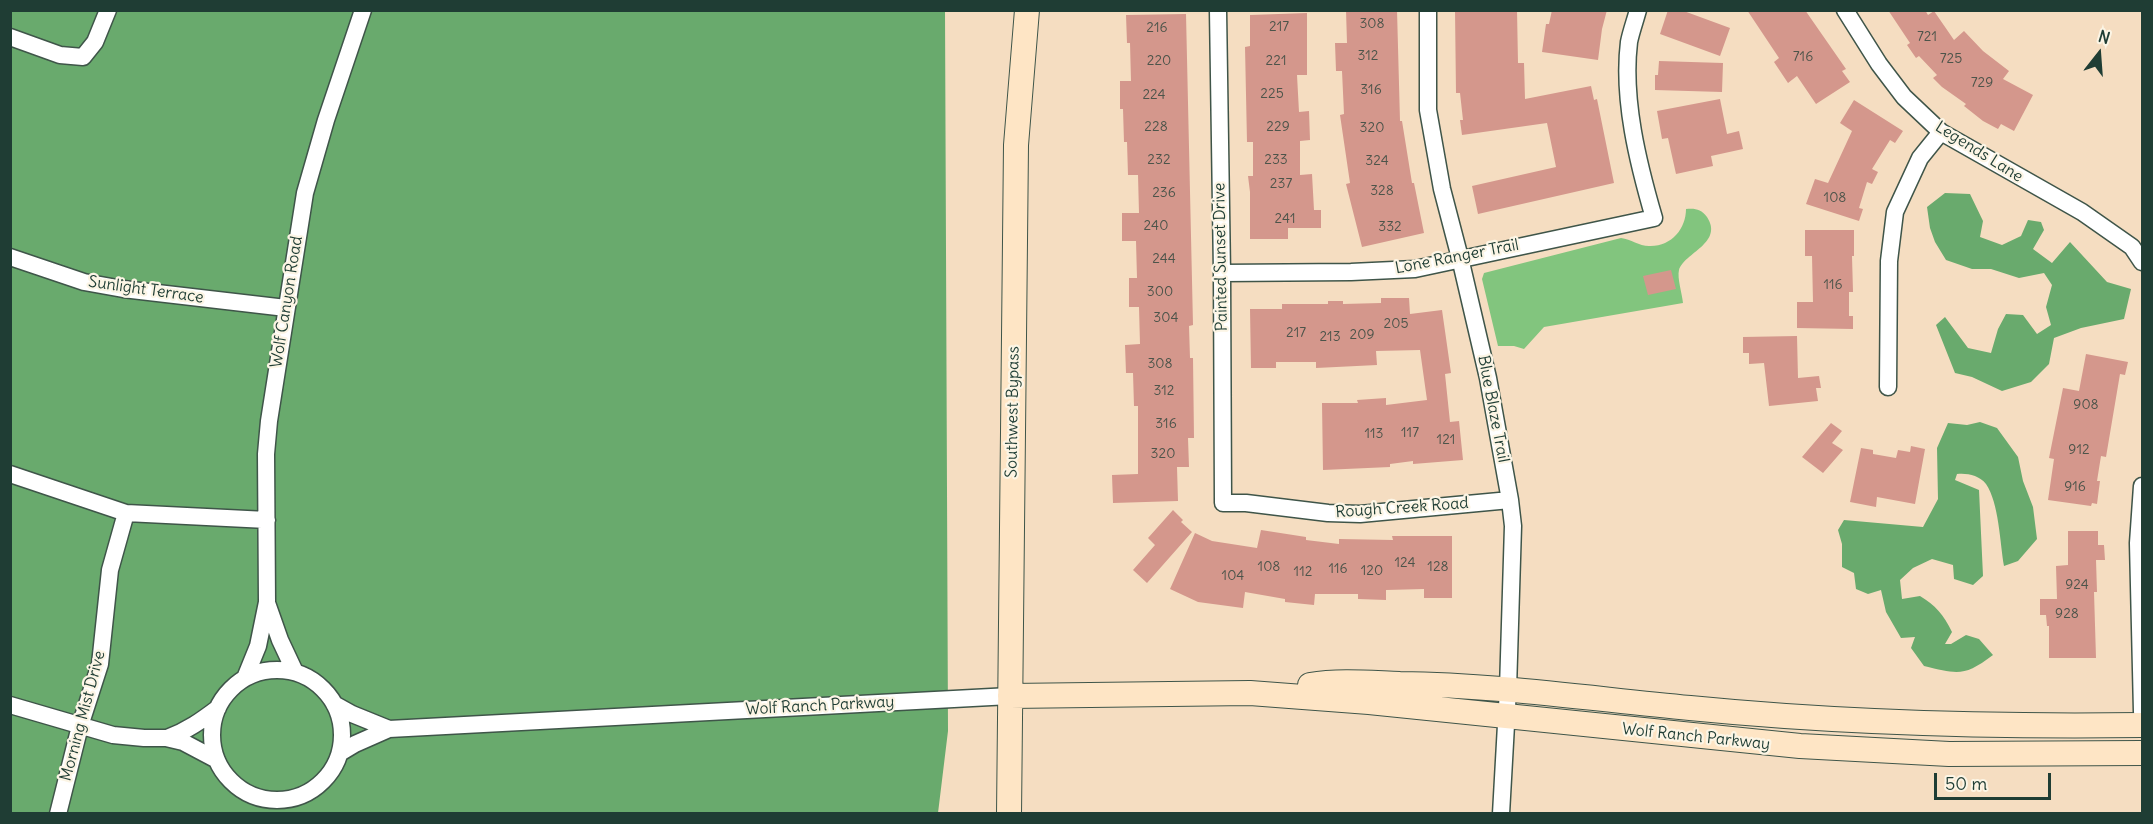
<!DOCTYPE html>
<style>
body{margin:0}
#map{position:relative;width:2153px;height:824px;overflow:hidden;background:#f5ddc1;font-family:Delius,sans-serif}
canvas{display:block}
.frame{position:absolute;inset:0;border:12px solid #1f3d34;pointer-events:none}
.north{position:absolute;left:2069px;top:24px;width:60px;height:60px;-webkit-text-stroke:4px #fcf5e5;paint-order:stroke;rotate:17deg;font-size:16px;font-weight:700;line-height:24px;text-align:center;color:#1f3d34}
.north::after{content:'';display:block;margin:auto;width:21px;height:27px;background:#1f3d34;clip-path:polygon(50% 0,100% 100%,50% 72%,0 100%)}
.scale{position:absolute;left:1934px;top:773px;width:117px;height:27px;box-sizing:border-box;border:3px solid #1f3d34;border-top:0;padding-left:8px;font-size:18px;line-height:21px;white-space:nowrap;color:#1f3d34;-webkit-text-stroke:4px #fcf5e5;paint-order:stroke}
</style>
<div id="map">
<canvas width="2153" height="824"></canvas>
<div class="frame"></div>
<div class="north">N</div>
<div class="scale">50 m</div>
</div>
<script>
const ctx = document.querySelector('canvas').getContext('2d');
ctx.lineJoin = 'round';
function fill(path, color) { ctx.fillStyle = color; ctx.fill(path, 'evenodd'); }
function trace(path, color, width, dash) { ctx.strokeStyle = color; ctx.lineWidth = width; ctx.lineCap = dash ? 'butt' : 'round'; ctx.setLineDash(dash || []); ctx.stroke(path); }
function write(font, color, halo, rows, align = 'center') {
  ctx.font = font + ' Delius,sans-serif'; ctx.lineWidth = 4.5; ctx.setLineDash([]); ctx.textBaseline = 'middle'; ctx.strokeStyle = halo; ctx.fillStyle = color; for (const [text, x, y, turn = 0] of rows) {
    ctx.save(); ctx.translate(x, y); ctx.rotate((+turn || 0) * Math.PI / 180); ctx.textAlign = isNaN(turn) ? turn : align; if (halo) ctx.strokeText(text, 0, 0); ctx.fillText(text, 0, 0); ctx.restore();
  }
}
fill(new Path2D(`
 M1686,209C1695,208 1701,209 1707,217C1724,243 1684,253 1679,270C1677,278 1682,293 1683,303L1544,327L1524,349L1514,346H1498L1482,279L1484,273L1621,238C1631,239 1639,246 1649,246C1671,247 1686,229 1686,209Z`), '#82c57e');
fill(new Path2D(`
 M10,11H945L948,731L938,813H11Z
 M1945,193L1970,194L1983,221L1980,237L2002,245L2021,236L2028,220L2041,222L2044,230L2033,249L2052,263L2070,242L2107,282L2131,289L2124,319L2081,328L2054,338L2049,364L2031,382L2002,391L1972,377L1955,373L1936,325L1945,317L1968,348L1991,353L1998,329L2006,314L2023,315L2037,334L2051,325L2046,307L2052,285L2044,273L2019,278L1991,269H1972L1946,260L1935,242L1930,228L1927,207Z
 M1980,422L1997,428L2018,457L2023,481L2033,507L2037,539L2018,561L2004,566C2000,543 1999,503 1986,484C1979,475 1967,473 1957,474L1955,480L1979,490L1983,576L1973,585L1954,579L1953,565L1932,559L1913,568L1900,580L1902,599L1920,596C1935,605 1944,615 1952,632L1945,644H1951L1966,635L1979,639L1993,655C1964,677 1958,674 1924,666L1911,648L1915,637L1901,638L1886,612L1881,590L1868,594L1856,589L1854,573L1842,567V544L1838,530L1844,520L1923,527L1938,499L1937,448L1948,423L1967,425Z`), '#69aa6d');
fill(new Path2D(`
 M1346,10H1397L1400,121H1402L1412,183H1414L1424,233L1362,247L1346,184L1350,183L1340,115L1344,114L1342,71H1336L1335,43H1347Z
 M1455,10H1517L1518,63H1524L1525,99L1591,86L1594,100L1597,99L1614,183L1478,214L1472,186L1556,167L1547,123L1462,135L1460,120H1463L1460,93H1456Z
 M1552,10H1607L1602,29L1598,60L1542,52L1546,24H1549Z
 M1668,10H1681L1730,28L1720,56L1660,34Z
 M1747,10H1805L1846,69L1842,71L1850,82L1816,104L1797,76L1788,83L1774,62L1779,58Z
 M1888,10H1925L1928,15L1934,11L1954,40L1964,31L1983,51L2009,71L2003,79L2033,95L2014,131L2001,124L1998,129L1983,121L1964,106L1966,104L1942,87L1933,78L1937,75L1919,56L1916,58L1907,45L1910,43Z
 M1307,13V75H1297L1299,112L1309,111L1310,140L1300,141V175L1312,174L1314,210H1321V228H1288V239H1250V192L1248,176H1253V142H1247L1245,47L1250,46V15Z
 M1186,14L1193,325L1189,326L1190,358H1193L1194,438H1188L1189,467H1177L1178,501L1113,503L1112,475L1138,474V406H1134L1133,373H1126L1125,345L1140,344L1139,307H1129V278H1137L1136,241H1122V213H1139L1138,175H1128L1127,142H1124L1123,109H1120V81H1131L1130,43H1127L1126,15Z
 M1659,61L1723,63L1722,92L1655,90V75H1658Z
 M1720,99L1727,134L1739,131L1743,149L1711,156L1713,166L1676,174L1668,138L1662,139L1657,111Z
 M1854,100L1903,131L1895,143L1890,140L1872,169L1878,172L1872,184L1867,182L1859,208L1863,209L1859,221L1806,204L1815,179L1828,183L1852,131L1840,123Z
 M1805,230H1854V256H1852L1853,292H1849V316H1853V329L1797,328V302H1813L1812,256H1805Z
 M1671,270L1676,289L1648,295L1643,276Z
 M1381,298H1409L1410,314L1442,310L1451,373L1445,374L1450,422L1459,421L1463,460L1413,464V461L1390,464V467L1323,470L1322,403H1358L1357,400L1386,398V405L1427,400L1420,350L1376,351L1377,365L1316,368V362H1276V368H1251L1250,309H1282V304H1328V301H1343V304L1381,303Z
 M1797,336L1798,378L1819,376L1821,388H1816L1818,401L1769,406L1764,363L1749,364V353H1743V337Z
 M2086,354L2128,362L2125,375L2120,374L2106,457L2101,456L2097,481H2100L2097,504L2092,503L2091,506L2048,500L2054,459L2049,458L2063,388L2079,391Z
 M1831,423L1842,431L1832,443L1843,450L1823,473L1802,457Z
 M1911,446L1925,449L1915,504L1877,497L1876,507L1850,502L1861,448L1873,450V454L1896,458L1898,450L1910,452Z
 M1173,510L1183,520L1181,522L1192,532L1147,583L1133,570L1155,545L1148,538Z
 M1261,530L1306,537V540L1339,544V539L1393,540L1392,536H1452V598H1424V589L1386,590V600L1358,599V594H1315L1314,605L1285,602V599L1245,592L1243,608L1198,602L1170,589L1195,533L1212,541L1257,548Z
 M2068,531H2098V545H2104L2105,560H2096L2097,592H2094L2096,658H2049V626H2047L2046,615H2040V599H2057L2056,566L2068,565Z`), '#d4978c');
const street = new Path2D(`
 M1218,10L1222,273L1223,503H1246L1328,513L1360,514L1510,500
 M1428,10V110L1442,189L1460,258L1488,378L1510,500L1513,526L1508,689L1501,814
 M1845,10L1879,64L1904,97L1941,132L2082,212L2132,247L2142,262
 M10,37L60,55L83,57L95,42L108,10
 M10,257L84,282L123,289L286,308
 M1222,273L1351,272L1415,269L1654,218C1638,163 1622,99 1629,42C1631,32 1635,21 1638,10
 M1888,387L1889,261L1895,212L1920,158L1941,132
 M10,474L126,513L267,520
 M2142,486L2138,543L2142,712
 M267,603L280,640L295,672
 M212 735a65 65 0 1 1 130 0a65 65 0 1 1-130 0Z
 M245,678L258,646L267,602L266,454L269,421L305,193L326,120L363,10
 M334,704L352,714L389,729
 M10,705L113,735L144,738H166L183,742L217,760
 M167,738C187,731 202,720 218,708
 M340,753L355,744L389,729L1010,696
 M58,814L80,726L100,664L110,570L126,513`);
const secondary = new Path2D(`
 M1310,685C1339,680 1371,683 1400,684C1497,685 1593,699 1690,708C1842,723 1989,727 2142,725
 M1010,696L1250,693L1369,702L1800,746L1949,754L2142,753
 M1009,814L1016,145L1027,10`);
trace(street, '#3f5549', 19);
trace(secondary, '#3f5549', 26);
trace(street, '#fff', 16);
trace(secondary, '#fee5c5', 24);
write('14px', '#4c544a', null, [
 ["308",1372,24],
 ["217",1279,27],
 ["216",1157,28],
 ["721",1927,37],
 ["312",1368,56],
 ["716",1803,57],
 ["725",1951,59],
 ["220",1159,61],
 ["221",1276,61],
 ["729",1982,83],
 ["316",1371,90],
 ["225",1272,94],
 ["224",1154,95],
 ["228",1156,127],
 ["229",1278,127],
 ["320",1372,128],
 ["232",1159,160],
 ["233",1276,160],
 ["324",1377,161],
 ["237",1281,184],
 ["328",1382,191],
 ["236",1164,193],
 ["108",1835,198],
 ["241",1285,219],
 ["240",1156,226],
 ["332",1390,227],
 ["244",1164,259],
 ["116",1833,285],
 ["300",1160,292],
 ["304",1166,318],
 ["205",1396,324],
 ["217",1296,333],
 ["209",1362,335],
 ["213",1330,337],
 ["308",1160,364],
 ["312",1164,391],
 ["908",2086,405],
 ["316",1166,424],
 ["117",1410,433],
 ["113",1374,434],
 ["121",1446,440],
 ["912",2079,450],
 ["320",1163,454],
 ["916",2075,487],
 ["124",1405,563],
 ["108",1269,567],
 ["128",1438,567],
 ["116",1338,569],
 ["120",1372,571],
 ["112",1303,572],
 ["104",1233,576],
 ["924",2077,585],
 ["928",2067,614]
]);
write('16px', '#1f3d34', '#fcf5e5', [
 ["Legends Lane",1979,152,32],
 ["Painted Sunset Drive",1221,257,-91],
 ["Lone Ranger Trail",1457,257,-11],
 ["Sunlight Terrace",146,290,8],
 ["Wolf Canyon Road",287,302,-81],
 ["Blue Blaze Trail",1493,409,79],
 ["Southwest Bypass",1013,412,-89],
 ["Rough Creek Road",1402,508,-4],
 ["Wolf Ranch Parkway",820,706,-3],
 ["Morning Mist Drive",83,716,-75],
 ["Wolf Ranch Parkway",1696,737,6]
]);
</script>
